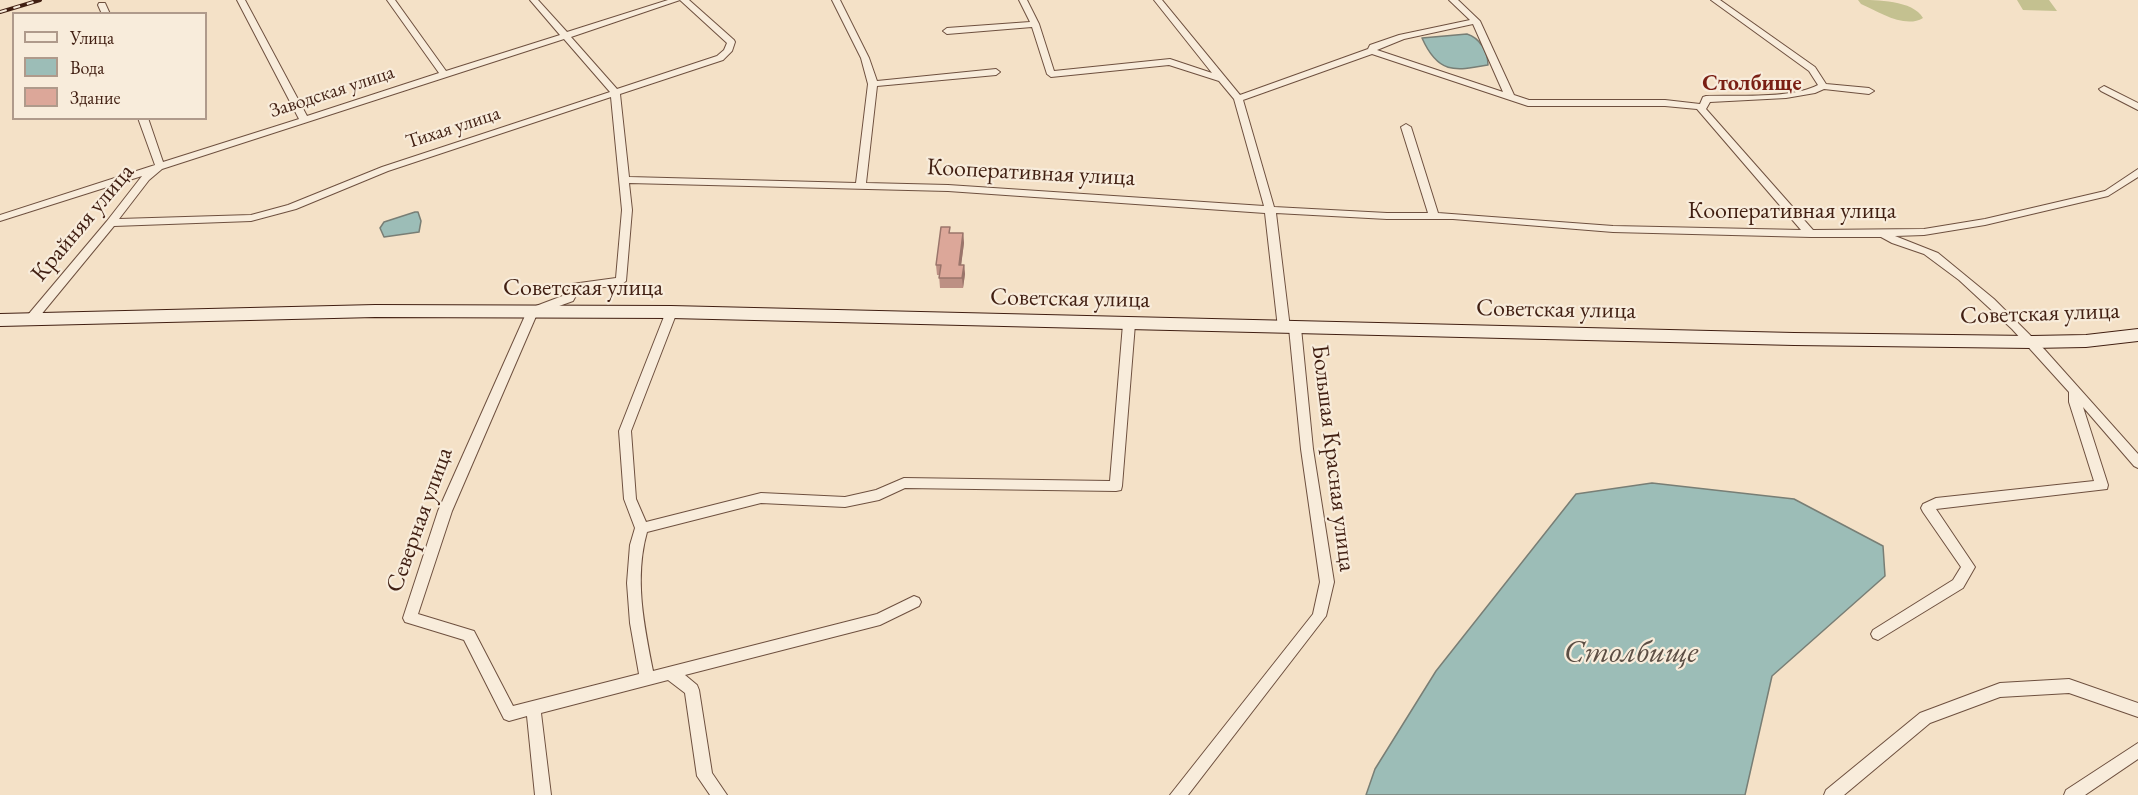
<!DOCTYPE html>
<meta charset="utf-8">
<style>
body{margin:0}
#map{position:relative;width:2138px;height:795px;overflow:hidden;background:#f4e1c7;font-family:"EB Garamond",serif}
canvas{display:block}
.legend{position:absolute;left:12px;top:12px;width:195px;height:108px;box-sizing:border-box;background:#f8ecdb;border:2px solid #af9a8b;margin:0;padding:8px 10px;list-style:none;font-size:18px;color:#411f12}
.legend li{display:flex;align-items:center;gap:12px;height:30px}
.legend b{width:30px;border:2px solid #af9a8b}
</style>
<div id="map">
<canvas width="2138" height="795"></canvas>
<ul class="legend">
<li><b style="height:8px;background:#f8ecdb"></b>Улица</li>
<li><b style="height:16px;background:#9cbdb7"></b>Вода</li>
<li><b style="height:16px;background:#dca799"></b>Здание</li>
</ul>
</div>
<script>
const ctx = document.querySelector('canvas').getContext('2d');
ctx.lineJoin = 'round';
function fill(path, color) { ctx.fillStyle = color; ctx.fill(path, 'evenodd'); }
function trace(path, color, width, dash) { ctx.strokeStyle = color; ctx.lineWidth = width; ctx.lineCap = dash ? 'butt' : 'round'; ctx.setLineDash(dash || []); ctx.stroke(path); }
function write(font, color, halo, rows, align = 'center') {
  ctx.font = font + ' "EB Garamond",serif'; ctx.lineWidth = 4.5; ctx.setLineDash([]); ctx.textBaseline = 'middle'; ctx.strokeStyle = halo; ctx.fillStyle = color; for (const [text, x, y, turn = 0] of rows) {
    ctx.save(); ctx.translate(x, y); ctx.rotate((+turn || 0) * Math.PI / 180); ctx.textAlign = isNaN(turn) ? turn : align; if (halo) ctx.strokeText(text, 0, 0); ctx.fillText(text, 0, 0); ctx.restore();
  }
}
fill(new Path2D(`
 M1858,0C1876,0 1913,0 1923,18C1905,29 1879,12 1861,4Z
 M2017,0H2049L2057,11L2023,10Z`), '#c4c190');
const water = new Path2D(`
 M1467,34C1480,38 1488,52 1488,65C1454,71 1438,74 1422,38Z
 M415,212H418L421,221L419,232L384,237L380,228L384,222Z
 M1652,483L1794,499L1883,546L1885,576L1772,676L1745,795H1366L1375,769L1436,671L1576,494Z`);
fill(water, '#9cbdb7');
trace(water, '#787e75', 1.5);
const street = new Path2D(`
 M237,0H245L307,116L439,73L387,0H395L446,71L560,35L530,0H538L567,32L668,0H689L734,40L735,42L732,51L723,60L620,94L629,177L856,183L868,84L861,58L832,0H840L869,58L877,81L996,69L1000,72L996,75L877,86L866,183L948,185L1264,206L1234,99L1219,81L1169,65L1051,77L1047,74L1032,27L947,34L943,31L947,28L1030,22L1019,0H1027L1039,24L1054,71L1170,59L1212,73L1154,0H1162L1240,95L1368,49L1370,45L1399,35L1470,20L1449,0H1458L1480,21L1514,95L1529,100H1665L1700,104L1703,97L1706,96C1736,95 1792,99 1818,85L1809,71L1711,0H1720L1815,67L1826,84L1869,88L1874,91L1869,94L1824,89L1815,93L1786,98L1710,102L1706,109L1813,230L1924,229L1985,219L2105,191L2138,169V177L2108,196L1985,225L1924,235L1895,236L1938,253L1994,299L2045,350L2138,454V468L2134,466L2083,407L2108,485L2107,489L1936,509L1975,567L1963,588L1878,640L1873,638L1871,634L1873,630L1953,580L1961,567L1923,512L1921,508L1923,504L1936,498L2094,481L2069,402V392L2012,329L1959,280L1924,254L1892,243L1881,237H1811L1613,232L1453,219H1387L1276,213L1290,328L1295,324L1301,328L1313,449L1334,582L1326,616L1188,795H1170L1313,614L1320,582L1301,449L1289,328L1284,332L1278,328L1265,213L948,191L629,183L632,210L626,281L621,285L579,290L573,301L537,314L452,511L418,614L474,631L513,706L639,674L630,623L627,583L630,545L635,528L624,499L619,431L667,309L671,308L677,312L631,431L636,499L646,522L761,493L845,497L876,490L904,478L1110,481L1123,324L1129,320L1135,324L1122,486L1121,490L1116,491L905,488L879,500L845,507L761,503L647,532C634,578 644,625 653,671L877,614L914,596L919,598L921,602L919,606L880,625L685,675L697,685L699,690L712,773L727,795H710L697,776L685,693L668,680L541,713L551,795H535L527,716L509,721L504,719L464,640L405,622L403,618L438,511L528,309L565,295L572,284L616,278L622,210L611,97L388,171L296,209L251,221L114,226L35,322H27L25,319L27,316L107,221L142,176L0,221V215L155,165L138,118H148L163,162L299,119ZM680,0L727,43L724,50L717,56L617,89L571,37ZM1473,24L1503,92L1377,50L1404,39ZM564,39L610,92L382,167L288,205L251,215L119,219L149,180L162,169ZM1372,54L1528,106H1665L1697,109L1801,230L1613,226L1438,213L1411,127L1406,124L1401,127L1428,213H1387L1274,207L1243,100Z
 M99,3H105L110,14H102L98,5Z
 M2104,86L2138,103V110L2101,91L2099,89Z
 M2069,679L2138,703V717L2069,693L2000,697L1930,723L1844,795H1824L1826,790L1920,713L2000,683Z
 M2138,743V759L2085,795H2064L2066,790Z`);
const secondary = new Path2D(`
 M375,305L671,306L1794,333L2031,336L2086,335L2138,329V341L2086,347L2031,348L1794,345L671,318L375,317L0,326V314Z`);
trace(street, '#6e503f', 2);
trace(secondary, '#411f12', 2);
fill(street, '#f8ecdb');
fill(secondary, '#f8ecdb');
const rail = new Path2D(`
 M0,12L40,0`);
trace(rail, '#411f12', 4);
trace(rail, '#f8ecdb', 2, [7]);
fill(new Path2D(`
 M951,233H963L964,243L961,265H964L965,274L963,288H940L939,275H937L936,265Z`), '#bd9084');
fill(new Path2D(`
 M963,233L964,243L960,274L959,265Z
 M964,265L965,274L963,288L962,278Z`), '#9a756b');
const building = new Path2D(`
 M941,227H950L949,233H963L959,265H964L962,278H939L941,265H936Z`);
fill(building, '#dca799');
trace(building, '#9a756b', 1.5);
write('20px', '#411f12', '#f8ecdb', [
 ["Заводская улица",332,92,-18],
 ["Тихая улица",453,128,-18]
]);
write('bold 22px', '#7a1f14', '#f8ecdb', [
 ["Столбище",1752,84]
]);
write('24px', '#411f12', '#f8ecdb', [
 ["Кооперативная улица",1031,173,3],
 ["Кооперативная улица",1792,211],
 ["Крайняя улица",83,223,-50],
 ["Советская улица",583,288],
 ["Советская улица",1070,299,1],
 ["Советская улица",1556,310,1],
 ["Советская улица",2040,314,-2],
 ["Большая Красная улица",1333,458,83],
 ["Северная улица",420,520,-70]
]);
write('italic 32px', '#5c4e44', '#f8ecdb', [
 ["Столбище",1631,653]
]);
</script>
